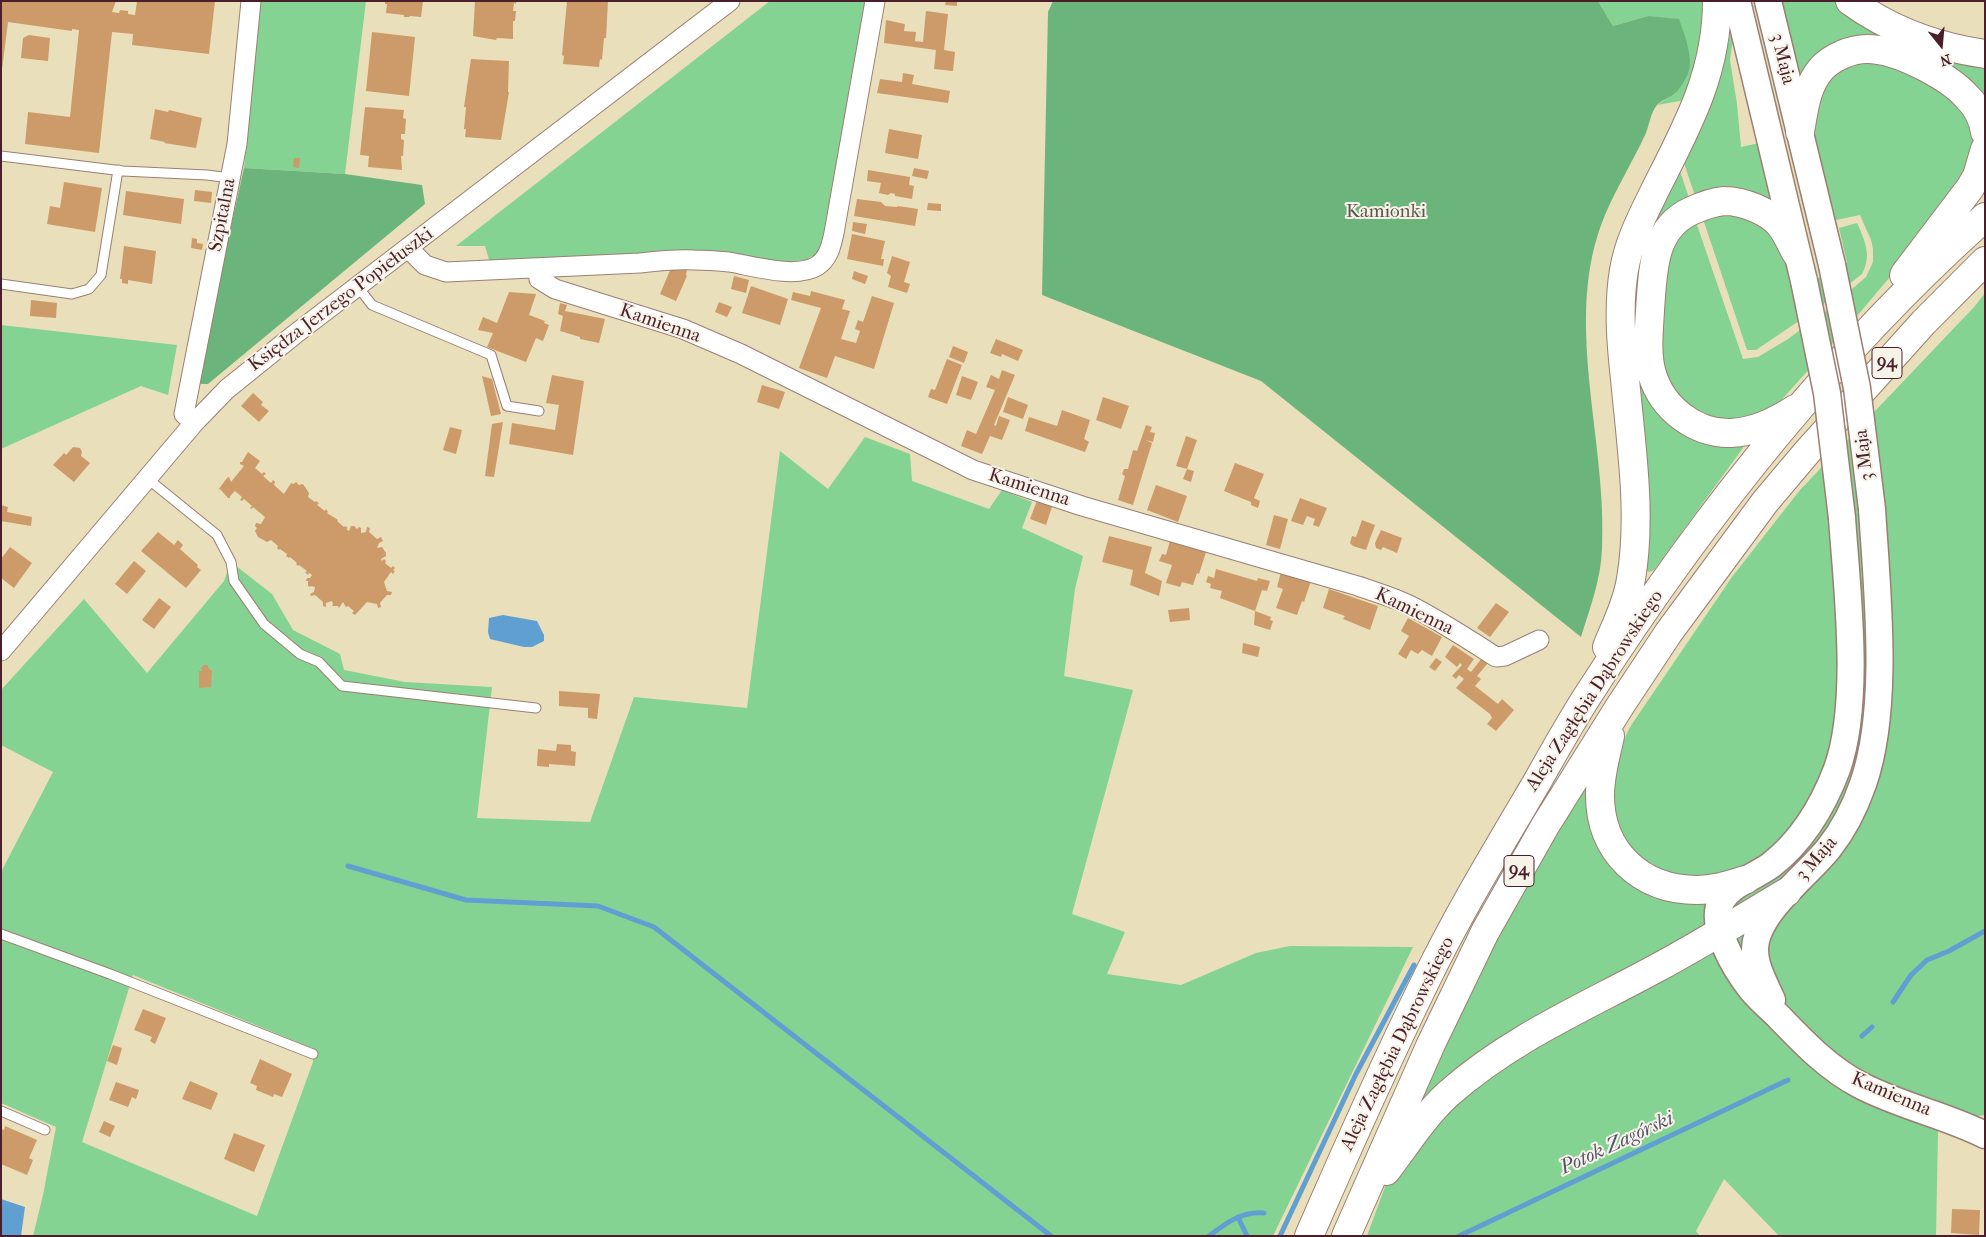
<!DOCTYPE html>
<meta charset="utf-8">
<style>
body{margin:0}
#map{position:relative;width:1986px;height:1237px;overflow:hidden;background:#eadfbb;font-family:"IM FELL French Canon",serif}
canvas{display:block}
.frame{position:absolute;inset:0;border:2px solid #4a1f2b;pointer-events:none}
.north{position:absolute;left:1916px;top:20px;width:50px;height:50px;-webkit-text-stroke:4px #f7f3e8;paint-order:stroke;rotate:163deg;font-size:14px;font-weight:700;line-height:20px;text-align:center;color:#4a1f2b}
.north::after{content:'';display:block;margin:auto;width:18px;height:22px;background:#4a1f2b;clip-path:polygon(50% 0,100% 100%,50% 72%,0 100%)}
</style>
<div id="map">
<canvas width="1986" height="1237"></canvas>
<div class="frame"></div>
<div class="north">N</div>
</div>
<script>
const ctx = document.querySelector('canvas').getContext('2d');
ctx.lineJoin = 'round';
function fill(path, color) { ctx.fillStyle = color; ctx.fill(path, 'evenodd'); }
function trace(path, color, width, dash) { ctx.strokeStyle = color; ctx.lineWidth = width; ctx.lineCap = dash ? 'butt' : 'round'; ctx.setLineDash(dash || []); ctx.stroke(path); }
function write(font, color, halo, rows, align = 'center') {
  ctx.font = font + ' "IM FELL French Canon",serif'; ctx.lineWidth = 4; ctx.setLineDash([]); ctx.textBaseline = 'middle'; ctx.strokeStyle = halo; ctx.fillStyle = color; for (const [text, x, y, turn = 0] of rows) {
    ctx.save(); ctx.translate(x, y); ctx.rotate((+turn || 0) * Math.PI / 180); ctx.textAlign = isNaN(turn) ? turn : align; if (halo) ctx.strokeText(text, 0, 0); ctx.fillText(text, 0, 0); ctx.restore();
  }
}
fill(new Path2D(`
 M261,1H366L345,174L244,168Z
 M770,1H867L825,237L819,252L806,260L790,262L730,256L490,263L485,246H456Z
 M1598,1H1708L1691,99L1657,105L1676,93L1648,16L1613,26Z
 M1778,1H1837L1985,62V105L1881,43L1801,83Z
 M1730,36L1733,38L1730,60L1737,104L1741,147L1759,143L1778,209L1696,199L1682,157L1725,56Z
 M1880,61L1945,90L1976,129L1972,163L1906,258L1857,316L1776,406L1766,414L1724,424L1687,409L1659,366L1667,248L1695,219L1743,359L1758,357L1788,339L1825,312L1866,277L1873,262V249L1871,240L1860,215L1831,221C1821,175 1793,98 1842,66C1849,62 1872,62 1880,61Z
 M1678,165L1690,201L1673,213L1645,382L1741,444L1743,448L1654,570L1649,572L1645,569L1630,338L1636,261Z
 M1738,213L1774,232L1795,283L1791,284L1793,291L1847,263L1839,228L1857,223C1865,241 1872,255 1862,274L1821,306L1756,350H1747L1702,216Z
 M1985,293V1115L1978,1116L1934,1111L1938,1133L1936,1236H1779L1724,1179L1696,1231L1700,1236H1367L1409,1121L1494,941L1579,789L1605,781L1630,727L1732,577L1800,490L1975,306Z
 M1,325L177,345L168,395L141,386L1,449Z
 M865,437L910,454L912,481L989,509L1002,490L1032,502L1022,528L1083,556L1075,589L1064,676L1133,690L1072,914L1125,932L1107,974L1181,985L1256,953L1290,946L1413,947L1273,1236H33L43,1195L56,1127L1,1103V872L53,772L1,745V690L84,599L147,673L224,581L231,562L272,594L293,630L340,654L344,670L405,682L492,687L477,818L590,822L634,697L747,708L780,451L828,489ZM133,975L312,1048L313,1062L257,1216L82,1142Z`), '#84d392');
fill(new Path2D(`
 M1053,1H1598L1613,26L1648,16L1679,19C1684,33 1694,58 1688,74C1685,80 1679,91 1673,95C1668,98 1661,101 1657,105C1651,112 1649,125 1646,133C1633,161 1617,187 1605,215C1561,319 1608,440 1602,549C1601,579 1590,608 1581,637L1261,381L1042,295L1048,12Z
 M244,168L345,174L422,185L425,204L208,384H201L197,380Z`), '#6bb57c');
fill(new Path2D(`
 M503,615L537,621L544,635V641L532,647H524L490,639L488,632L489,618Z
 M1,1199L25,1207L21,1236H1Z`), '#609fd2');
trace(new Path2D(`
 M348,866L466,900L598,906L654,927L1051,1236
 M1893,1002L1911,975L1927,960L1949,951L1985,931
 M1862,1036L1872,1027
 M1238,1217L1247,1236
 M1209,1236C1226,1223 1242,1211 1264,1213
 M1280,1236L1356,1074L1414,965
 M1459,1236L1788,1080`), '#609fd2', 5);
fill(new Path2D(`
 M1,1H116L112,12L119,13L120,10L128,11V14L135,15L137,1H215L209,54L132,45L133,34L112,32L99,153L25,144L28,112L70,117L79,30L72,29V31L8,22L1,77Z
 M385,1H423L421,17L410,16L409,17H404V15L386,13L387,4H385Z
 M475,1H516V4L514,3L513,11H516L515,21H513V39L497,38L496,40L473,36Z
 M567,1H608L606,38H604L602,60L600,59L599,67L563,64L564,56L562,55Z
 M946,1H957V6L945,5Z
 M926,11L948,14L944,50L955,52L953,71L934,69L936,50L884,43L886,20L905,24L904,31L916,32L915,41L923,42Z
 M372,32L415,37L409,96L366,91Z
 M29,35L50,38L48,61L21,58L23,38Z
 M471,59L509,61L508,92H509L501,140L465,137L466,129H464L466,107H464Z
 M903,73L914,75L912,84L950,91L948,103L877,93L880,79L902,82Z
 M365,107L404,110L403,118L406,119L405,134H401V139L404,140L403,156H401L402,170L368,167L369,156L360,155Z
 M155,109L168,112L169,110L202,118L196,148L164,143L165,142L150,139Z
 M889,129L922,135L918,159L885,153Z
 M294,158H300L299,168L293,167Z
 M914,168L929,171L927,179L912,176Z
 M868,170L910,177L909,185L914,186L912,199L895,196V194L891,193L888,195L879,193L881,183L867,181Z
 M64,182L102,188L95,232L47,224L50,206L60,208Z
 M195,190L212,192L211,203L194,201Z
 M126,191L184,199L181,224L123,215Z
 M857,199L881,202L885,206L897,207L898,206L918,209L915,226L854,216Z
 M928,203L941,204V211L927,210Z
 M853,222L867,224L865,234L852,231Z
 M852,234L885,241L881,259H884L883,266L847,259Z
 M192,238L197,239V243L203,244L202,250L191,248Z
 M124,246L156,251L152,284L128,280V284L122,283V279H120Z
 M892,256L910,262L904,282L910,284L907,293L888,287L891,276L887,273Z
 M671,268L687,270L686,275L687,276L676,301L660,294Z
 M854,271L868,276L865,284L852,279Z
 M734,276L749,280L746,293L731,289Z
 M751,286L788,299L780,325L742,313Z
 M811,291L845,300L842,309L850,311L841,339L856,343L860,331L855,329L858,320L863,322L872,296L894,303L874,369L835,356L827,378L799,368L821,308L791,300L793,292L810,296Z
 M509,292L536,294L529,315L545,321L544,323L549,325L543,341L536,338L526,362L487,347L493,333L478,330L483,317L497,323Z
 M31,300L57,303L56,318L30,316Z
 M719,302L732,307L727,317L715,312Z
 M560,303L567,305L565,311L605,319L599,343L580,339V337L560,331L563,316L558,314Z
 M996,339L1023,350L1018,361L1002,354L1001,357L990,353Z
 M953,346L968,352L964,363L949,357Z
 M947,359L962,365L947,404L928,397L931,389L935,390Z
 M1002,370L1015,375L994,425L996,426L999,416L1010,420L1002,440L990,436L982,454L961,446L967,430L976,434L995,390L986,387L991,375L999,379Z
 M552,375L584,381L573,455L509,444L512,423L555,430L559,405L546,403Z
 M482,376L492,379L501,414L491,416Z
 M962,376L978,382L971,400L956,395Z
 M762,385L785,392L779,409L757,402Z
 M253,393L263,402L261,405L269,411L259,422L241,406Z
 M1008,397L1028,405L1023,419L1003,412Z
 M1103,397L1129,406L1121,429L1096,420Z
 M1062,410L1090,420L1084,439L1089,442L1085,452L1025,431L1029,417L1057,426Z
 M503,422L494,477L485,476L492,424Z
 M1146,425L1152,427L1150,432L1155,433L1153,442L1146,440L1152,443L1133,505L1118,500L1125,476L1122,474L1124,469H1128L1133,450L1137,451Z
 M450,427L462,430L456,454L443,450Z
 M1186,436L1197,440L1187,469L1176,466Z
 M73,447L80,448L82,452L81,456L90,463L74,482L53,465L64,453L66,455Z
 M248,452L260,461L255,468L262,474L264,472L266,474L263,476L271,483L273,480L275,482L274,485L284,494L291,483L293,484L296,482L299,485L303,484L309,493L308,497L315,502L316,501L319,503L317,505L325,511L326,509L328,512L327,513L338,520L337,521L344,527L345,526L348,528L346,529L349,531L351,526H354L357,529L359,527L361,528V533L366,532L367,527L370,528L369,532L377,539L381,537L383,541L379,543L377,548L382,547L386,553V556L381,559L382,561L384,559L386,561L385,563L391,568L393,566L395,568L393,570L395,571L393,574L391,572L384,582L387,591L392,592L391,595H387L380,603L381,607L378,608L377,604L367,602L355,615L352,613L354,611L348,606L346,607L343,602L339,608L338,606H332L333,604L332,601L326,603V607L323,606V602L315,595L311,596L310,594L314,592L315,587L311,586L310,587L308,586V581H306L307,578H310L312,575L309,573L308,575L305,572L307,571L299,565L298,566L296,564L297,563L290,557L289,558L286,556L287,554L280,549L279,550L277,548L278,546L271,540L267,542L258,537L255,531L257,528L255,526L256,523L261,524L265,517L253,507L252,509L250,508L252,506L244,499L242,501L240,500L242,497L235,491L230,496V498H228L220,489L218,490L227,478L229,477L231,482L244,466L240,464V462H242Z
 M1235,463L1264,474L1254,498L1260,501L1258,508L1251,505V502L1224,491Z
 M1187,469L1194,471L1191,482L1183,479Z
 M1156,485L1187,496L1178,522L1147,510Z
 M1038,498L1053,504L1046,525L1030,519Z
 M1300,498L1327,508L1319,527L1313,525L1315,519L1307,516L1303,525L1291,521Z
 M1,505L8,507L7,512L32,517L31,526L1,521Z
 M1274,515L1288,519L1280,549L1266,545Z
 M1362,520L1375,525L1366,550L1353,546L1350,543L1352,536L1356,537Z
 M1381,530L1402,538L1397,553L1383,547L1381,550L1376,548L1375,543Z
 M158,532L174,545L178,540L183,545L180,549L198,565L197,567L201,570L186,588L141,551Z
 M1109,536L1152,547L1145,573L1162,581L1159,596L1130,585L1133,570L1102,562Z
 M1171,537L1207,549L1199,574L1197,573L1193,585L1182,582L1180,587L1166,583L1172,565L1159,561L1162,554L1166,555Z
 M10,547L32,563L14,588L1,578V559Z
 M134,561L146,571L127,594L115,584Z
 M1216,569L1257,581L1258,578L1270,581L1267,591L1262,590L1255,611L1220,598L1222,591L1210,588L1211,584L1206,582L1208,576L1214,578Z
 M1281,572L1311,581L1304,602L1302,601L1297,615L1276,608L1283,589L1277,587Z
 M1329,589L1378,606L1370,630L1343,619L1345,616L1323,608Z
 M159,598L171,607L154,629L142,620Z
 M1496,603L1509,612L1490,637L1477,628Z
 M1189,608L1190,620L1170,622L1168,610Z
 M1255,611L1271,617L1270,620L1273,621L1270,630L1254,625Z
 M1408,618L1442,637L1432,656L1422,650L1418,654L1411,650L1406,659L1398,654L1409,636L1401,631Z
 M1243,643L1260,647L1258,657L1242,653Z
 M1453,645L1474,659L1467,669L1471,672L1482,658L1488,663L1477,676L1481,679L1475,686L1498,704L1502,699L1514,710L1496,731L1487,724L1492,718L1490,714L1456,688L1464,679L1459,675L1456,679L1452,676L1462,665L1460,663L1457,667L1445,657Z
 M1436,658L1442,662L1435,671L1429,667Z
 M204,665H207L210,670H212L211,687L199,688V671H202L201,668Z
 M559,691L600,694L597,719L588,718V708L559,706Z
 M557,744L571,745V751L576,752L575,766L549,764V767L537,766L538,749L556,751Z
 M143,1009L166,1018L155,1044L150,1041L152,1037L134,1030Z
 M113,1045L122,1048L117,1065L107,1061Z
 M260,1059L292,1074L282,1097L274,1094L273,1097L256,1090L257,1086L250,1083Z
 M190,1081L218,1093L211,1110L182,1099Z
 M116,1082L139,1090L136,1099L132,1097L128,1107L109,1100Z
 M104,1121L115,1126L110,1137L99,1132Z
 M5,1126L37,1140L29,1158L33,1160L27,1175L1,1164V1129L4,1130Z
 M234,1133L265,1145L254,1172L224,1159Z
 M1952,1209L1980,1210L1979,1235L1951,1233Z`), '#cc9b69');
const lane = new Path2D(`
 M1,156L123,171L207,175L230,178
 M1,284L72,294L89,289L101,275L118,170
 M358,287L372,305L491,355L507,406L539,411
 M148,479L217,535L231,562L234,581L264,624L300,654L319,662L342,686L536,708
 M1,934L110,974L313,1054
 M1,1111L45,1130`);
const street = new Path2D(`
 M408,248L425,265L446,272L640,263C658,261 676,259 694,260C706,260 718,261 729,262C753,266 795,279 817,266C829,258 831,246 834,233L875,1
 M539,269V279L555,289L683,329L741,354L973,470L1082,506L1358,586C1375,592 1393,597 1409,605C1439,620 1468,639 1496,657L1505,656L1539,640
 M194,423L184,414L237,144L251,1
 M1,651L194,423L227,389L294,335L730,1`);
const secondary = new Path2D(`
 M1737,1L1804,281
 M1768,1L1832,265
 M1842,518C1847,590 1861,702 1837,769C1823,806 1802,841 1771,865C1755,877 1732,883 1722,900C1707,923 1736,970 1751,989C1759,999 1770,1008 1779,1017C1804,1043 1829,1069 1860,1085C1900,1106 1945,1115 1985,1135
 M1772,1000C1765,984 1755,967 1755,950C1755,913 1807,876 1829,848C1844,829 1855,807 1863,784C1890,707 1877,591 1872,509`);
const primary = new Path2D(`
 M1850,1C1890,30 1936,47 1985,54
 M1800,132C1804,109 1806,86 1822,68C1833,57 1851,49 1867,49C1897,49 1949,76 1968,98C1977,107 1983,119 1985,132
 M1904,275L1970,188L1977,176L1985,149
 M1795,409C1777,421 1753,432 1731,433C1695,434 1662,408 1652,374C1646,353 1649,331 1650,310C1653,272 1652,229 1691,211C1702,206 1712,202 1724,201C1743,201 1769,211 1781,226C1787,234 1791,244 1796,253
 M1607,647C1616,625 1627,603 1631,579C1642,514 1631,445 1625,379C1621,343 1618,306 1624,270C1629,240 1644,213 1657,186C1688,125 1717,72 1717,1
 M1610,736C1606,755 1600,775 1600,795C1600,852 1641,890 1697,890C1714,890 1729,885 1745,880
 M1386,1171C1406,1145 1424,1116 1448,1094C1510,1039 1583,1008 1655,969C1700,945 1743,918 1787,892
 M1309,1236C1346,1151 1384,1066 1425,982C1458,914 1498,848 1537,782C1554,752 1571,721 1590,692C1701,519 1832,354 1985,217
 M1346,1236L1431,1044L1485,932L1545,826L1620,706L1669,632L1765,502L1808,451L1924,322L1985,261`);
trace(lane, '#9a7f73', 11);
trace(street, '#9a7f73', 21);
trace(secondary, '#9a7f73', 29);
trace(primary, '#9a7f73', 30);
trace(lane, '#fff', 9);
trace(street, '#fff', 19);
trace(secondary, '#fff', 26);
trace(primary, '#fff', 28);
const secondaryBridge = new Path2D(`
 M1832,265L1857,388L1872,509
 M1804,281L1827,393L1842,518`);
trace(secondaryBridge, '#9a7f73', 29, []);
trace(secondaryBridge, '#fff', 26);
for (const [x, y, w] of [
 [1887,363,30],
 [1519,871,30]
]) { const box = new Path2D(); box.roundRect(x - w / 2, y - 15.5, w, 31, 4); ctx.fillStyle = '#f7f3e8'; ctx.fill(box); trace(box, '#4a1f2b', 1); }
write('bold 18px', '#4a1f2b', null, [
 ["94",1887,363],
 ["94",1519,871]
]);
write('19px', '#4a1f2b', '#f7f3e8', [
 ["3 Maja",1782,59,76],
 ["Szpitalna",223,215,-79],
 ["Księdza Jerzego Popiełuszki",341,300,-37],
 ["Kamienna",660,324,19],
 ["3 Maja",1865,455,-97],
 ["Kamienna",1029,488,18],
 ["Kamienna",1414,612,26],
 ["Aleja Zagłębia Dąbrowskiego",1595,691,-57],
 ["3 Maja",1817,859,-49],
 ["Aleja Zagłębia Dąbrowskiego",1398,1044,-64],
 ["Kamienna",1891,1095,23]
]);
write('19px', '#5b554a', '#f7f3e8', [
 ["Kamionki",1386,212]
]);
write('italic 20px', '#53526e', '#f7f3e8', [
 ["Potok Zagórski",1617,1144,-25]
]);
</script>
